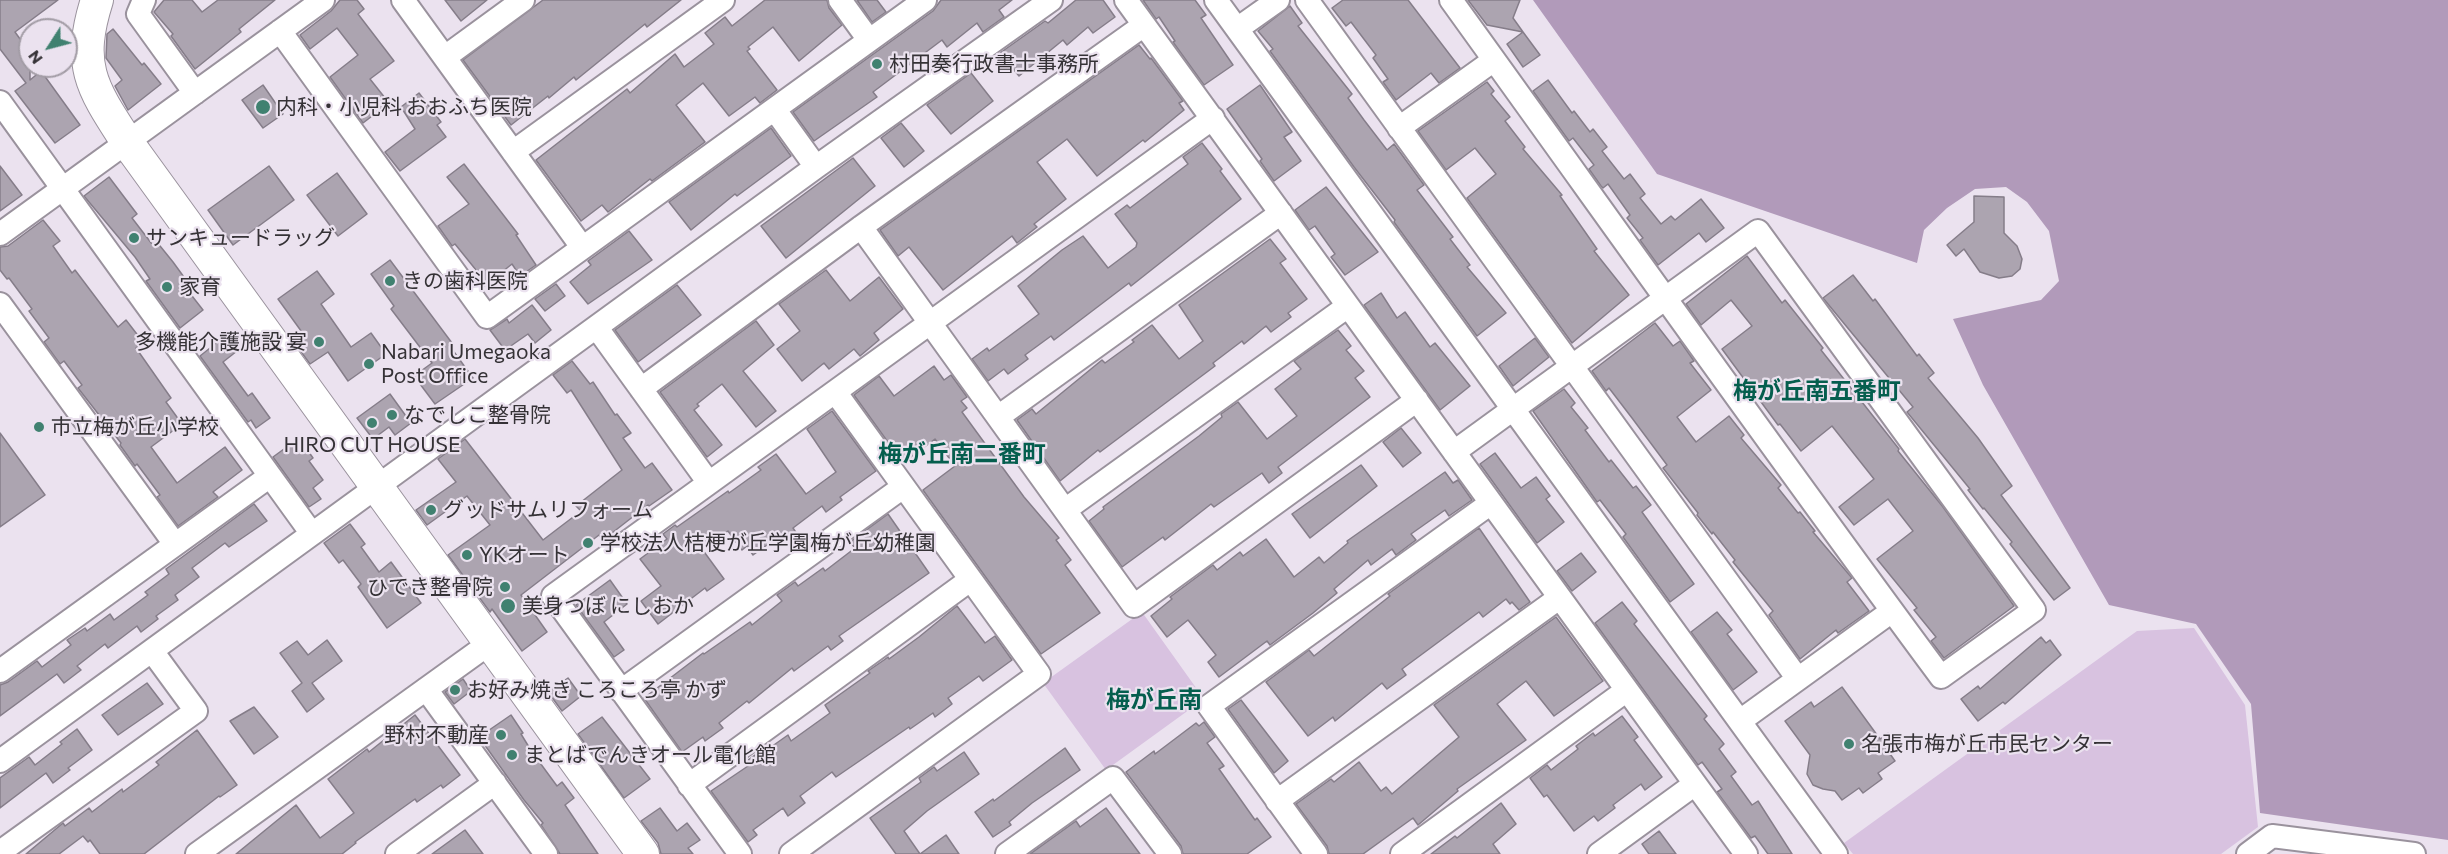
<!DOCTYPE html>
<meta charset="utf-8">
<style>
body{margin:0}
#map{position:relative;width:2448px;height:854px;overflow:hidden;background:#ebe2ef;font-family:Commissioner,sans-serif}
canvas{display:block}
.north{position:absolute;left:18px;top:18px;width:60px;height:60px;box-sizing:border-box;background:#ebe2ef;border:2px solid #a29ca5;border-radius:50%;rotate:234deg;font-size:16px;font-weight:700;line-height:24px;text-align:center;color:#353236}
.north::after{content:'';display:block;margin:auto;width:21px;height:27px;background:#408170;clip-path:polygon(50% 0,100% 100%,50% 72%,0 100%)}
</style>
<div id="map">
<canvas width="2448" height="854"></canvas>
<div class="north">N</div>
</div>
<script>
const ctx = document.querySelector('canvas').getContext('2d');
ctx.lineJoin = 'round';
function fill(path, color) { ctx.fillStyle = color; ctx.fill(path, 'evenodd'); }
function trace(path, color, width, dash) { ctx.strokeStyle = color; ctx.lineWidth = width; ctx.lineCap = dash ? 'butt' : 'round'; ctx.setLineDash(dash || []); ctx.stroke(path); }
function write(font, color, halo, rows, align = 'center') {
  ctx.font = font + ' Commissioner,"Noto Sans JP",sans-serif'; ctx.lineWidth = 4.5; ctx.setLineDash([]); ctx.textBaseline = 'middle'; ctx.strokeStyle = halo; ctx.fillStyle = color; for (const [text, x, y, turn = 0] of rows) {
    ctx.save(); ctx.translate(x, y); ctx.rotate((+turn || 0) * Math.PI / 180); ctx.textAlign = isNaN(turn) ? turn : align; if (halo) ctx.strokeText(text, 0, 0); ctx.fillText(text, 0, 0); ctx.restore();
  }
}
fill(new Path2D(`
 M1142,612L1204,699L1106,770L1043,683Z
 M2194,628L2245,705L2258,827L2221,854H1853L1844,843L2137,631Z`), '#d8c2e0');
fill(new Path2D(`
 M1533,0H2448V840L2260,813L2251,704L2196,624L2109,605L1983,385L1953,319L2041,300L2059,281L2049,231L2027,202L2006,187L1975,189L1947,208L1924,230L1917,263L1657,174Z`), '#b19aba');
const building = new Path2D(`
 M0,0H58L15,32L30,53V80L41,71L80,125L55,143L15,91L26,83L0,49Z
 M164,0H192L202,12L218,0H275L239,29L241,32L195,69L171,36L173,34L154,12Z
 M340,0H357L364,9L358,14L394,61L370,79L389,103L363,123L330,77L358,55L337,28L310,49L300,35L331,11Z
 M445,0H487L461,21Z
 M543,0H681L647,27L645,24L576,80L574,77L549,98L548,96L511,125L463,60Z
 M765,0H827L829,8L842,25L799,61L773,27L748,47L750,49L747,51L777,90L760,103L755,97L729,116L703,83L676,105L705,142L652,181L650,179L608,212L602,205L581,221L536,160L627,89L630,93L675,54L684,67L714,44L705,33L725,17L732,26Z
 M857,0H877L886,12L872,22Z
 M941,0H1012L999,10L1004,17L983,32L977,23L947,47L942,40L873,92L877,97L814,141L793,112L933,11Z
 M1076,0H1103L1115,17L1093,33L1088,27L1067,45L1063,40L1019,76L1000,53L1045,21L1048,23Z
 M1143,0H1195L1206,15L1201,18L1233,65L1204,85L1173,42L1175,41L1159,17L1156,19Z
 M1343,0H1408L1460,68L1439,83L1431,73L1396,100L1383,82L1388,79L1373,58L1376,55L1351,22L1346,26L1332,8Z
 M1468,0H1520L1513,18L1523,32L1487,25Z
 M1290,6L1302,23L1298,26L1352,94L1348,98L1364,120L1387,150L1394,144L1424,185L1417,190L1453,237L1450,239L1470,265L1467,267L1506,313L1477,336L1394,222L1395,220L1354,167L1270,51L1273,49L1258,31Z
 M113,29L142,65L144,63L161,84L128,110L115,86L122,80L106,58L107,34Z
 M1523,32L1540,55L1523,67L1507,44Z
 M1139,45L1150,59L1151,58L1183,101L1179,103L1184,110L1145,142L1143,140L1097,176L1067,139L1037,162L1066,199L1034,224L1037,227L1017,243L1012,236L943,290L909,247L898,256L880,230Z
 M971,73L993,101L951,134L927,105Z
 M1548,80L1572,113L1574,111L1590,132L1593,129L1607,147L1602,151L1624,179L1630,174L1645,194L1640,198L1661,224L1671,216L1675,220L1701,199L1724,228L1706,242L1699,233L1658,265L1640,240L1643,238L1627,218L1630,215L1608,184L1603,188L1601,186L1589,169L1594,165L1573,138L1569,141L1533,91Z
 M1487,82L1494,91L1491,94L1510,117L1505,121L1525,147L1523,149L1562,195L1560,196L1597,249L1594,251L1629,295L1572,343L1467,198L1496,174L1475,148L1446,170L1418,131Z
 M263,85L283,114L263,128L242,100Z
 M1260,85L1292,132L1284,137L1301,161L1274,181L1260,161L1262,159L1227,109Z
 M419,93L441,122L437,125L446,137L400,171L385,152L415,129L401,107Z
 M901,123L924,151L904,167L881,138Z
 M771,128L791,156L737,196L735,194L691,230L669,202Z
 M1202,143L1222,169L1220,171L1241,199L1131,286L1129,283L1054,340L1051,336L1025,355L1028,359L1008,374L1004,369L988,381L972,359L987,348L989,351L1039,314L1018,286L1062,250L1083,236L1108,268L1136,247L1137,243L1115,214L1127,205L1130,208L1188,164L1183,157Z
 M853,158L875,186L786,258L761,226Z
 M464,164L518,234L516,235L536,265L520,276L512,264L482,288L472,273L476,270L455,244L452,246L438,226L469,204L447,177Z
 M0,166L22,195L0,211Z
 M269,166L294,200L233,245L208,210Z
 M337,173L367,214L338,236L307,195Z
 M109,177L137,214L132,218L152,244L156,241L173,262L189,284L185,287L203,310L180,328L146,281L150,279L135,257L84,196Z
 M1326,187L1378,252L1345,275L1331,257L1335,254L1315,226L1309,230L1295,210Z
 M1974,196L2004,197V233L2017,246L2022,259L2020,269L2012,276L1999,278L1980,272L1964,249L1956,256L1947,245L1974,222Z
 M43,220L60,241L53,246L72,273L75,270L118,327L126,320L143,342L136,348L171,398L166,402L182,424L151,447L177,483L225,447L242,470L213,492L218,497L178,526L157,497L160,495L137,464L135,466L120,445L121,443L78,388L82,385L64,361L60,364L44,342L49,338L29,311L32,309L9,278L7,279L0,270V247L8,246Z
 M629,231L652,260L588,304L570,282L591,265L588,261Z
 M1270,239L1286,259L1280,263L1307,299L1288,313L1291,317L1271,332L1266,326L1244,344L1242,341L1213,363L1215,366L1100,452L1098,450L1060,481L1017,420L1032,409L1036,414L1102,360L1105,363L1134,342L1132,340L1152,325L1179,359L1203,341L1179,305Z
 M1747,256L1782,303L1785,300L1823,348L1821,350L1899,449L1898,451L1943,507L2014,606L1944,658L1931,641L1936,637L1914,610L1917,608L1877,559L1913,531L1888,499L1854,525L1839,507L1874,479L1832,426L1801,451L1780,424L1778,425L1722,349L1752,326L1731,300L1701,325L1686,304Z
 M390,260L452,343L449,345L473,378L435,404L414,376L432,363L391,309L394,306L371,274Z
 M826,270L850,301L879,277L903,309L874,333L879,340L860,356L854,349L829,369L824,363L802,381L777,349L800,331L779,304Z
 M317,271L334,294L321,304L351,347L371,333L386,354L348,381L328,352L310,364L294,342L304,335L278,299Z
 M1853,275L1873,301L1875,299L1917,356L1919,354L1934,373L1928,378L1978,438L2012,486L2001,495L2070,588L2054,600L2010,544L2012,542L1984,508L1983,509L1968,490L1970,489L1907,412L1913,407L1823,298Z
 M556,284L565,296L545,311L535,299Z
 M677,285L701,315L638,362L615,330Z
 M1381,293L1397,318L1405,312L1430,347L1435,343L1470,386L1440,410L1364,305Z
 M532,305L551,330L535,343L528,334L505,350L490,330L507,319L509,323Z
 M756,321L774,345L743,371L776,411L756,427L722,384L697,404L699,406L694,410L722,445L707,457L660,392Z
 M1655,323L1673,346L1680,341L1694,361L1690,363L1711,390L1677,417L1696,442L1729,416L1744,435L1741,438L1781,485L1778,488L1798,513L1800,512L1815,531L1813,532L1852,578L1847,582L1869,611L1838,633L1836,630L1800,659L1769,615L1773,611L1733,562L1735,560L1713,532L1712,534L1697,515L1698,513L1663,468L1667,465L1632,418L1609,388L1606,391L1592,371Z
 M1338,330L1351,346L1346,350L1364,371L1355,378L1370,397L1278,467L1282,473L1269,483L1262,473L1214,507L1211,504L1165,540L1163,537L1122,567L1089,521L1104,509L1103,507L1199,436L1222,417L1221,414L1238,402L1267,439L1297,416L1275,389L1301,369L1294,361Z
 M225,336L237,351L223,362L248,396L252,393L270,418L256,428L251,420L248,422L200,356Z
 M1535,338L1549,357L1513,386L1499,366Z
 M572,361L590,384L593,382L615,415L617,414L631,433L623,438L645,468L652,463L672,490L649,506L648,505L603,540L599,535L521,595L547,632L522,651L492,609L490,612L448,555L490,525L467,496L427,525L416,510L456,482L438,459L465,439L543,540L581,511L576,506L622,470L571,390L567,393L553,375Z
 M934,366L944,380L951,375L967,397L961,401L967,408L962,412L1024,497L1059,538L1056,540L1071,560L1065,565L1100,613L1041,654L923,490L955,466L935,439L903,463L854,395L879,376L894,396Z
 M1564,389L1575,403L1571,407L1588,428L1585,430L1609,462L1611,460L1633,488L1636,486L1651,505L1642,512L1694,584L1670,602L1623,537L1626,534L1600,500L1597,502L1533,411Z
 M390,394L411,423L395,435L389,427L373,439L357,418Z
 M832,411L876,471L840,497L842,500L826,512L822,506L793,528L797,534L780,547L774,540L753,555L747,546L742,550L728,531L702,549L724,579L707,591L705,588L658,624L641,601L661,586L640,559L667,539L663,534L675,525L677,527L728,491L729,493L761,470L758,467L776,454L806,494L836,472L807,429Z
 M1401,428L1421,453L1403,467L1383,442Z
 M0,433L45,495L0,527Z
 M299,438L313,458L309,461L323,480L313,488L321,499L309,507L273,457Z
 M1495,453L1521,488L1536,477L1550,496L1546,499L1564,522L1537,543L1480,464Z
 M1361,465L1377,486L1310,538L1292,514Z
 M1445,472L1453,483L1458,480L1472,500L1449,516L1445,510L1411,534L1416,540L1396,555L1392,549L1371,565L1368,560L1334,589L1337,593L1313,613L1270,645L1267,641L1219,677L1208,662L1216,655L1188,620L1167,637L1151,616L1172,599L1170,597L1213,565L1217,570L1240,552L1243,556L1266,539L1294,577L1319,557L1324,563L1348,543L1347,541Z
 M254,504L267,521L229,547L225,543L192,568L199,577L175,595L178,600L156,616L158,619L141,632L137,626L108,648L105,644L77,666L81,670L64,683L57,674L0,716V685L8,682L37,661L42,667L71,645L67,640L85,628L87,631L110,614L114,620L148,595L145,592L169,574L166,569Z
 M888,514L929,573L839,636L843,641L831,650L828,646L794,671L792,668L749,703L747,701L719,723L723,728L705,741L703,737L682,752L644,698L703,653L704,654L750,622L752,625L782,601L777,595L795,582L798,586L823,568L825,571L855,548L850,542Z
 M350,524L365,544L361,547L379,572L391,562L421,603L387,628L358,587L361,584L343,560L339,563L324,543Z
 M1479,528L1530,602L1519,610L1512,602L1510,604L1506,599L1483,617L1479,612L1402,669L1406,675L1387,689L1382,683L1335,721L1333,717L1308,736L1266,682L1309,650L1314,656L1390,596L1388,594Z
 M1581,553L1596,572L1572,591L1557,571Z
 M610,580L627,604L604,622L624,650L614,657L576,605Z
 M1622,602L1637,621L1634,624L1707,716L1704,719L1724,744L1719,749L1736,772L1731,776L1752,805L1758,801L1792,854H1768L1755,836L1751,838L1717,792L1722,789L1702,762L1698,765L1595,623Z
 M957,606L985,643L995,636L1012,660L983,681L979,676L948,698L952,704L935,717L933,713L910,729L909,727L836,777L832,772L800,796L805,803L788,816L783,808L753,830L757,835L748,842L711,791L751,764L748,760L769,745L771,747L788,735L791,741L830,713L825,705L870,673L868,671L884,660L888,657L889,659L919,637Z
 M1717,612L1732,630L1727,634L1757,672L1733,690L1691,632Z
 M1556,617L1603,681L1554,716L1526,681L1497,704L1526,740L1457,789L1458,791L1418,825L1413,818L1363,854H1329L1327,846L1296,804L1331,779L1334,782L1359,762L1381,791L1386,787L1392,794L1459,737L1434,705Z
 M2041,637L2046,643L2050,640L2061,655L2005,704L2003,702L1978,721L1961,699L1978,686L1980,689Z
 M327,640L342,661L312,683L324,699L307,712L292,691L302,683L280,653L297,641L308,655Z
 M568,678L581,696L562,711L548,692Z
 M463,679L471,691L454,704L445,692Z
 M147,683L163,704L118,735L102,715Z
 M1842,687L1880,739L1888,733L1896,745L1888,751L1895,761L1878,773L1882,779L1863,793L1859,788L1842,800L1835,791L1823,789L1813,785L1807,774L1810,755L1785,721L1811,702L1814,707Z
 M1241,700L1288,761L1274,773L1228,709Z
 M254,707L278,737L254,754L230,721Z
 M415,715L460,775L443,788L441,785L417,802L415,799L355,842L356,843L342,854H236L296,805L320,838L354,813L328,779L367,749L369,752Z
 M511,715L523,733L521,734L532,752L557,786L562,782L574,798L565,805L598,854H560L541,825L543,823L524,800L479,737Z
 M1622,716L1638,737L1634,740L1662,777L1645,790L1641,784L1613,805L1615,808L1598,821L1594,816L1574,831L1547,795L1544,797L1530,778L1547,765L1551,770L1578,749L1576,746L1593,733L1595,736Z
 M602,717L650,779L624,798L578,734Z
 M1204,722L1215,737L1207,743L1224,766L1219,769L1255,820L1257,818L1271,837L1247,854H1183L1181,846L1126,772L1154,751L1155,754L1196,723L1199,726Z
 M77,729L92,750L68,768L70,770L53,783L46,773L0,808V778L29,757L35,765L62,744L60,742Z
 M197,730L237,785L220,797L219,796L144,854H100L90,840L88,842L83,836L59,854H26L63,823L65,826L89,808L92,812L122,789L123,792L159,765L156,762Z
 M1065,748L1080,770L1032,803L1009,822L1011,825L993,837L975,812L993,799L994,801Z
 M964,752L979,774L927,811L904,831L920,854L946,835L959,854H896L870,818L921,782L919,778L934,767L937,771Z
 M1501,803L1516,824L1493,844L1500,854H1431L1455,836L1457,838Z
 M660,808L677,831L687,823L700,840L688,848L693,854H661L658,843L641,821Z
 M1106,808L1140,854H1030L1076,821L1080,827Z
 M465,830L483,854H432Z
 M1659,831L1676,854H1649L1642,844Z`);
fill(building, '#aca4b0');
trace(building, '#857d89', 1.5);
const street = new Path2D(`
 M144,0L138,14L195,93
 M403,0L582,247
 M840,0L869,40
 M1126,0L1746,854
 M1216,0L1836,854
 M1307,0L1798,679
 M1451,0C1614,226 1775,453 1941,677L2034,610L1758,231C1657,304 1556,378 1454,452
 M1237,29L1278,0
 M280,31L487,317L925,0
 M445,57L523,0
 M0,102L312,534
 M775,110L816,167
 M1399,128L1494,60
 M513,152L723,0
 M861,227L1134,606L1417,400
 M0,234L323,0
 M0,304L175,544
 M597,328L709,483
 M641,389L861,227L1144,25
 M998,417L1281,213
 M1065,510L1348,306
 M0,671L270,476
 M426,689L546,854
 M621,691L903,487
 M1740,721L1892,611
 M0,761L816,167L1051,0
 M689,785L970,580
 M1277,801L1559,598
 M0,852L196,711L152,651
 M197,854L490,643
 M397,854L495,783
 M740,854L553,596L1213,118
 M791,854L1039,674L836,393
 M1007,854L1113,778L1170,854
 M1316,854L1209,706L1491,503
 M1402,854L1627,690
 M1599,854L1695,784
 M2248,854L2272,836L2414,854`);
const secondary = new Path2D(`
 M97,0C76,66 92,88 127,142L643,854`);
trace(street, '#9a929d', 26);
trace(secondary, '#9a929d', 34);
trace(street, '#fff', 22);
trace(secondary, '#fff', 32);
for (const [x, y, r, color] of [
 [877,64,6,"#408170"],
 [263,107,8,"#408170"],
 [134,238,6,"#408170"],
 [390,281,6,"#408170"],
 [167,287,6,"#408170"],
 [319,342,6,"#408170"],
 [369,364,6,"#408170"],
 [392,415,6,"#408170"],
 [372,423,6,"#408170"],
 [39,427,6,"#408170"],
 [431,510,6,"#408170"],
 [588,543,6,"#408170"],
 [467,555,6,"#408170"],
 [505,587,6,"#408170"],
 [508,606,8,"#408170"],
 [455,690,6,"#408170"],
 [501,735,6,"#408170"],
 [1849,744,6,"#408170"],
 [512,755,6,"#408170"]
]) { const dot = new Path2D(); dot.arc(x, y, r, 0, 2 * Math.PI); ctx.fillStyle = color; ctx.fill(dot); trace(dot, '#ebe2ef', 2); }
write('21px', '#353236', '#ebe2ef', [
 ["村田奏行政書士事務所",889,64],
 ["内科・小児科 おおふち医院",276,107],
 ["サンキュードラッグ",146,238],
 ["きの歯科医院",402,281],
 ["家育",179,287],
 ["多機能介護施設 宴",307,342,"right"],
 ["Nabari Umegaoka",381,352],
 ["Post Office",381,376],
 ["なでしこ整骨院",404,415],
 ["市立梅が丘小学校",51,427],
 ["HIRO CUT HOUSE",372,445,"center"],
 ["グッドサムリフォーム",443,510],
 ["学校法人桔梗が丘学園梅が丘幼稚園",600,543],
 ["YKオート",479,555],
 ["ひでき整骨院",493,587,"right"],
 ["美身つぼ にしおか",522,606],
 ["お好み焼き ころころ亭 かず",467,690],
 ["野村不動産",489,735,"right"],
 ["名張市梅が丘市民センター",1861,744],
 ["まとばでんきオール電化館",524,755]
], 'left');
write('bold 24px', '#055e4e', '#ebe2ef', [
 ["梅が丘南五番町",1817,391],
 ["梅が丘南二番町",962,454],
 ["梅が丘南",1154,700]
]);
</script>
